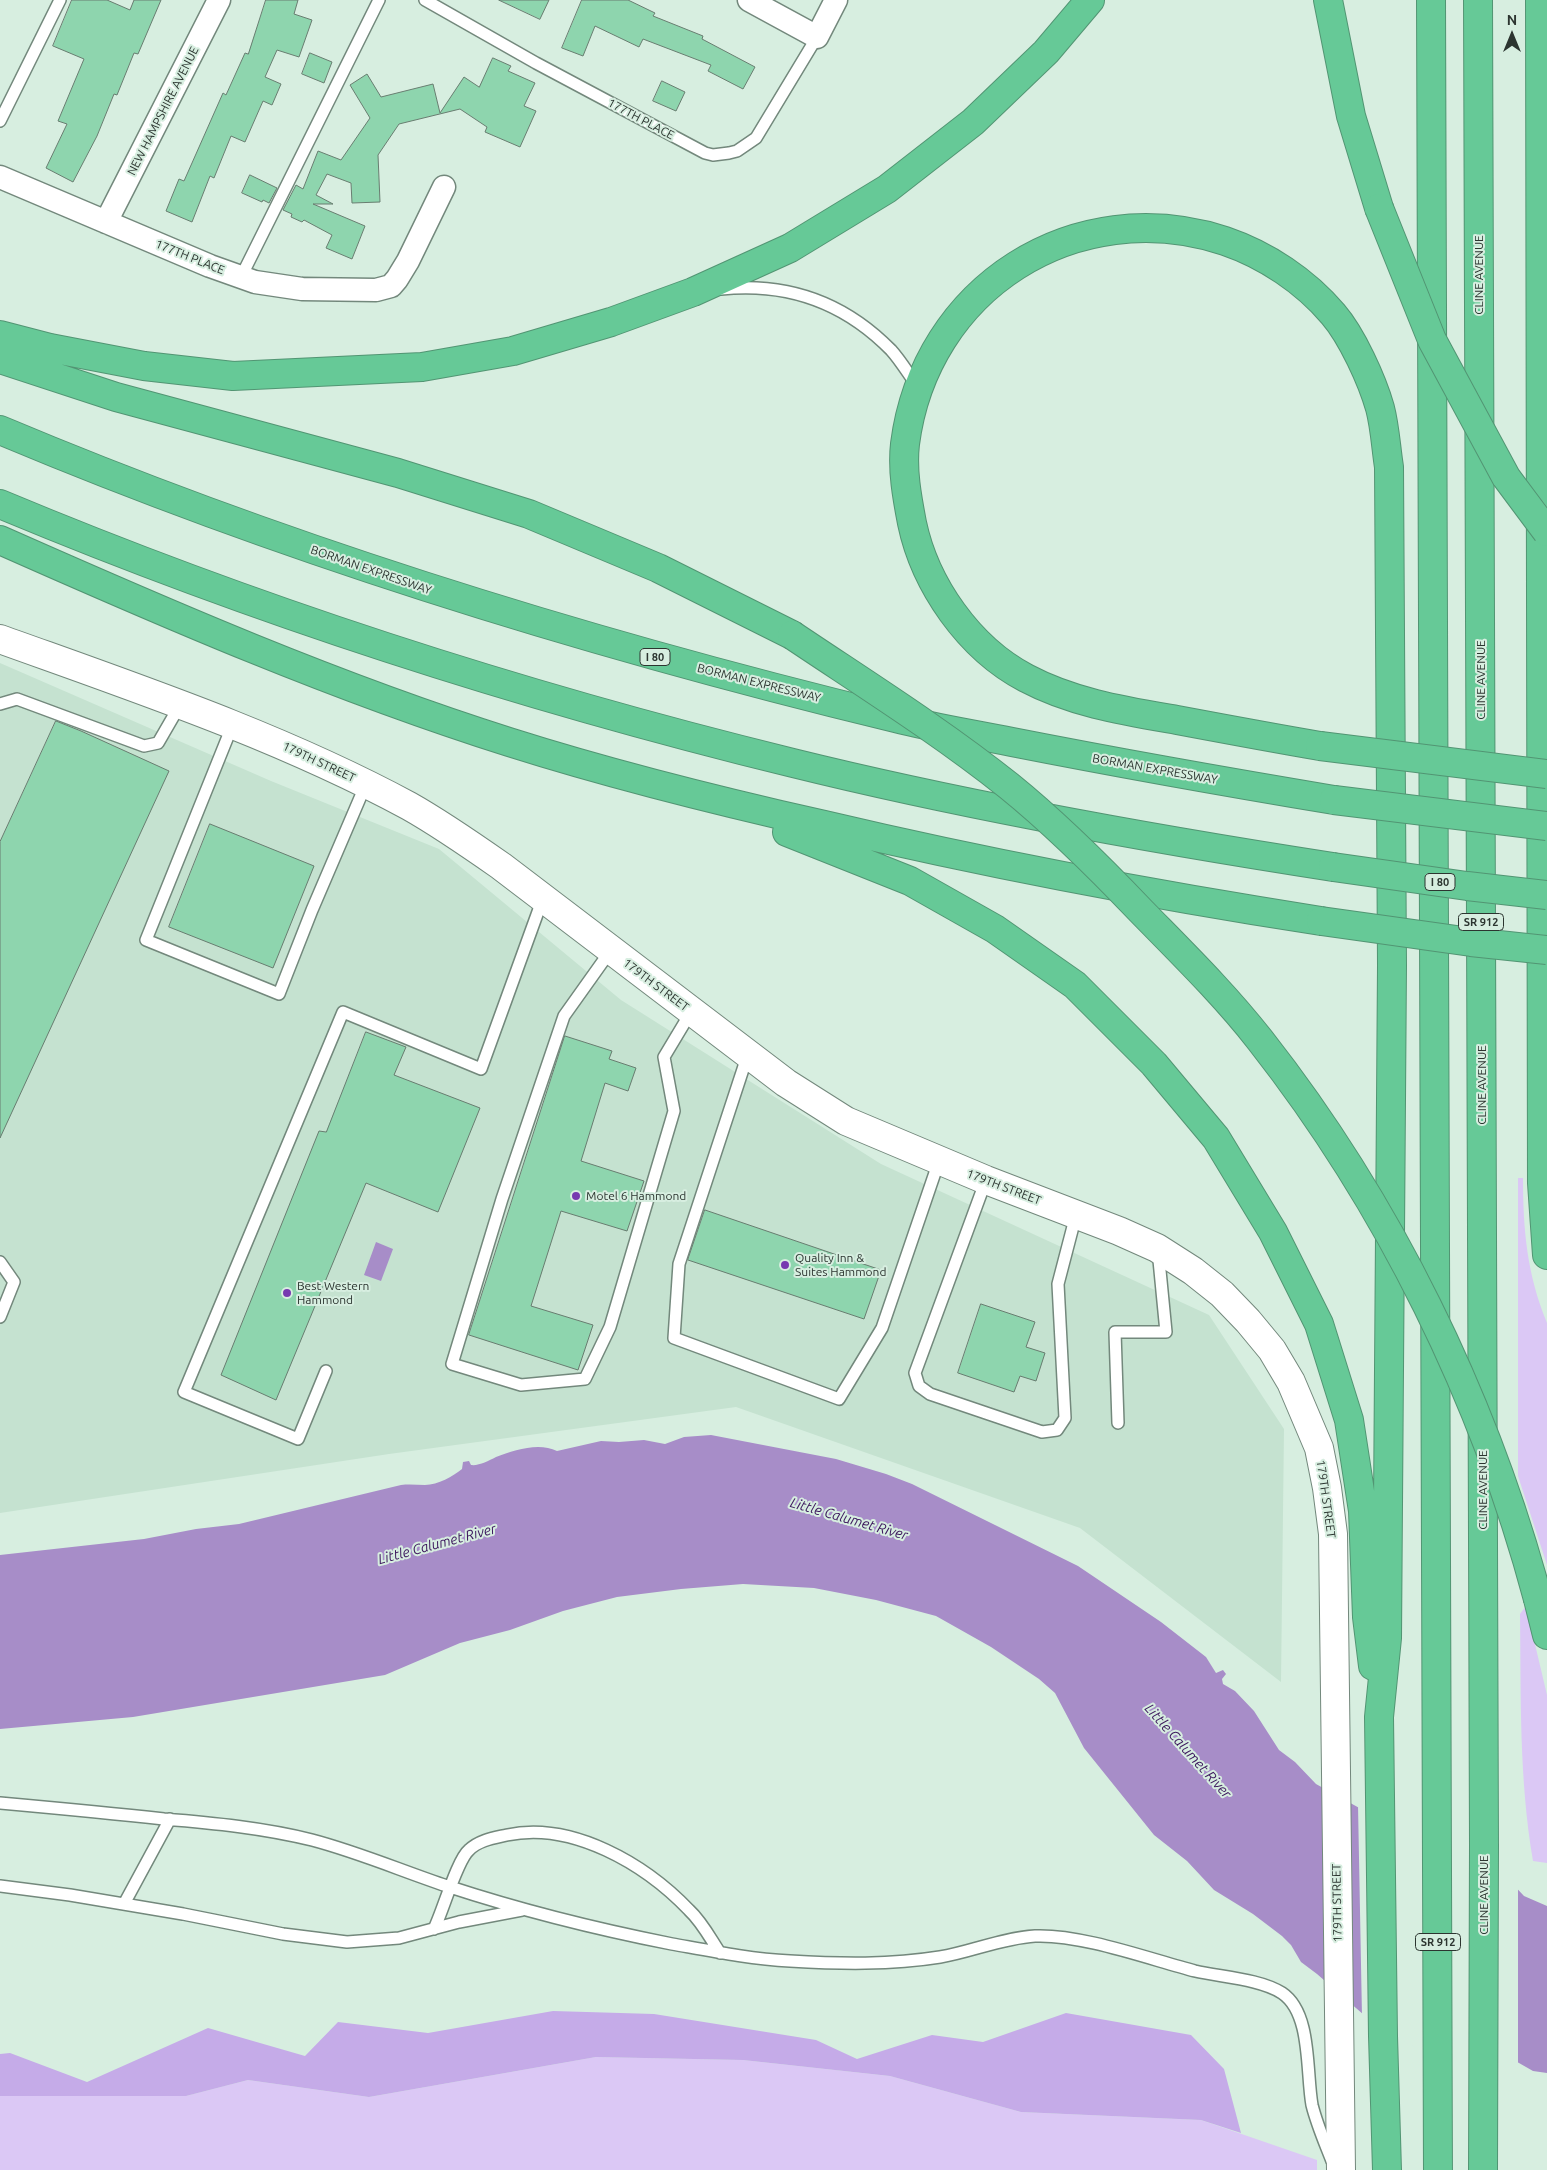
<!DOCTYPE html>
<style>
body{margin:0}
#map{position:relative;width:1547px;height:2170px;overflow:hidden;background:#d7eee0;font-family:Ubuntu,sans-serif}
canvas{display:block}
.north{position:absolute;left:1487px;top:10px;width:50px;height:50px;-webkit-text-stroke:4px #d7eee0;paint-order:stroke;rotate:0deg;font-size:14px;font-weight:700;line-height:20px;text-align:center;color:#2c3530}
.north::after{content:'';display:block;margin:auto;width:18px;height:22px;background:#2c3530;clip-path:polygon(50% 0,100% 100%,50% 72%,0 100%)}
</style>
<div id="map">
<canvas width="1547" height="2170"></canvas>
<div class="north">N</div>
</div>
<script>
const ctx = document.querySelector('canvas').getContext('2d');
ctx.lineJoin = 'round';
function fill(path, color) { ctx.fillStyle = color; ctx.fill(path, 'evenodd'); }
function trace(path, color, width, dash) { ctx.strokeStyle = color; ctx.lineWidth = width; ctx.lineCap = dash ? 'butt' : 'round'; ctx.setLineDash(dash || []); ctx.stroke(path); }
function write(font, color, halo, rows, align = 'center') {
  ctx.font = font + ' Ubuntu,sans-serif'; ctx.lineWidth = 4; ctx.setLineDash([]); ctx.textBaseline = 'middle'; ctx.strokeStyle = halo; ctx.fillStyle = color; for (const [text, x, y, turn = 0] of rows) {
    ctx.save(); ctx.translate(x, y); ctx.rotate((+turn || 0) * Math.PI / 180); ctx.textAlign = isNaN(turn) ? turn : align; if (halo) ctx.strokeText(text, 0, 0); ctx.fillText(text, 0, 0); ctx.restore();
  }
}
fill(new Path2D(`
 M0,663L271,781L439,849L621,1000L881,1164L1209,1315L1284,1429L1281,1682L1080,1528L736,1407L389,1454L0,1513Z`), '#c5e2d0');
fill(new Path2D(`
 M1518,1178H1523C1523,1230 1527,1274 1547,1323V1565L1518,1476Z
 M1525,1602L1547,1695V1863L1533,1861C1519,1779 1521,1697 1520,1614L1526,1606Z
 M596,2057L743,2060L890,2076L1021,2112L1201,2120L1317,2160V2170H0V2096H186L248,2080L369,2097Z`), '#dbc8f5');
fill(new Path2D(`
 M553,2011L654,2014L816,2040L857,2059L932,2035L983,2042L1066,2013L1191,2035L1224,2069L1241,2133L1201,2120L1021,2112L890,2076L743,2060L596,2057L369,2097L248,2080L186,2096H0V2054L10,2053L87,2082L208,2028L305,2056L338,2022L428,2033Z`), '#c5abe8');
fill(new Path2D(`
 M376,1242L393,1249L381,1281L364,1275Z
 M711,1435L836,1459L886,1474L912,1484L1078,1566L1161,1622L1206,1657L1216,1673L1223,1670L1226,1674L1222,1679L1223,1684L1235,1691L1254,1711L1279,1750L1295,1762L1316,1784L1372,1815L1506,1877L1524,1896L1547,1906V2073L1533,2071L1512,2059L1372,2022L1317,1974L1301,1962L1291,1945L1282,1936L1253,1914L1214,1890L1187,1861L1154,1835L1084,1748L1055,1693L1039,1679L991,1647L936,1616L876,1600L814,1588L743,1584L681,1589L617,1597L563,1611L510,1630L460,1643L385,1675L133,1717L0,1729V1555L144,1539L196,1529L239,1524L401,1485C410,1484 417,1485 425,1485C438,1485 453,1476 462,1469L463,1462L469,1461L471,1465C479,1466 488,1461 496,1457C514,1450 539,1442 557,1451L601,1441L619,1442L644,1440L665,1444L684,1437Z`), '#a78dc8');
fill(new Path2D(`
 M1358,1805L1373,1813L1456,1848L1508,1875L1518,1885V2066L1511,2062L1476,2055L1415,2047L1370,2025L1362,2017Z`), '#d7eee0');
const building = new Path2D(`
 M72,0H107L130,10L134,0H161L138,54L134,53L117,95L114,94L97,136L73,182L46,168L67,124L58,121L84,59L53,46Z
 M266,0H298L294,14L312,20L299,57L277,50L265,77L281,84L272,105L263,101L245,142L231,136L214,178L210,176L192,222L166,211L179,179L184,181L223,93L226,95L245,53L248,54Z
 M499,0H549L540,19Z
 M582,0H628L655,13L653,16L703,36L702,39L755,67L743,89L708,71L711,65L643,39L639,47L595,26L583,56L562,48Z
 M310,53L332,62L324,83L302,74Z
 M493,58L511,66L508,71L535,83L524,106L536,111L520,147L485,132L487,127L460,109L399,124L378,155L380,202L352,203L351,183L327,174L316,195L333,204H313L365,226L352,259L326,248L332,235L304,220L302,222L291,217L292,214L283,210L296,185L303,189L318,151L341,160L370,118L350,85L367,74L381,97L433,84L440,113L464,77L479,87Z
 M662,81L685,92L676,111L653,101Z
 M250,175L277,188L269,203L263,200L262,202L242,193Z
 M56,721L81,731L169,771L0,1138V842Z
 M210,824L314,866L273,968L169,927Z
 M366,1032L406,1047L394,1075L480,1108L438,1212L366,1183L276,1400L221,1375L319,1131L326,1132Z
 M565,1036L612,1051L609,1059L636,1068L628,1091L605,1083L581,1161L644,1181L627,1231L561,1211L531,1306L593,1325L578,1370L469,1335Z
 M705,1210L881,1270L864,1319L688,1260Z
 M981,1304L1035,1322L1026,1347L1045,1353L1036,1381L1020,1376L1014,1392L958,1373Z`);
fill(building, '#8ed5ae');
trace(building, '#687d70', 1);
const lane = new Path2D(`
 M425,0L536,63L705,153L713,155L729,153L737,151L756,138L817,37
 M0,121L60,0
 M241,277L379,0
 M721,289C788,282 844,302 891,350C901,361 909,375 918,387
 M0,704L17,699L144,746L158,743L180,705
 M233,724L146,940L279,994L312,910L366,784
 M611,950L564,1016L502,1199L452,1364L521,1385L585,1379L610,1327L674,1111L664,1057L691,1012
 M748,1054L679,1264L674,1338L839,1399L882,1328L939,1161
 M986,1180L915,1373L919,1386L930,1394L1042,1432L1057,1430L1065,1418L1058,1284L1076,1215
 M0,1262L14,1282L0,1317
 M326,1371L298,1439L184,1392L343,1012L481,1069L543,898
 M1118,1423L1115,1332H1166L1158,1250
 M0,1803C55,1808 109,1813 164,1819C213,1823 264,1828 312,1840C358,1852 402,1871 447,1886C520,1910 596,1929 672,1944C711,1951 750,1959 790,1961C841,1964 890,1965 940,1957C971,1952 1002,1938 1035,1936C1081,1934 1149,1959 1195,1971C1221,1977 1260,1979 1282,1993C1312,2013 1306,2072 1312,2105C1317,2125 1325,2143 1332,2161
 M0,1886L70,1895L183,1914L283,1934L347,1942L399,1938L459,1922L522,1910
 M124,1904L170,1819
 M434,1929C443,1911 457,1860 469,1850C479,1840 494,1838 507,1835C572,1821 645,1864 689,1910C702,1922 710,1938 720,1953`);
const street = new Path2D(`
 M749,0L817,37L836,0
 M0,177L210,266L255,282L302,289L376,290L391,286L397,279L408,261L444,187
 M106,222L219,0`);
const secondary = new Path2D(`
 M0,639C139,689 279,736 409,806C441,824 471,845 501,866L786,1083L846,1121L986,1180L1119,1231L1157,1248L1193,1271L1222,1294L1248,1321L1272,1350L1291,1382L1319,1448L1327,1488L1333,1534L1341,2170`);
const highway = new Path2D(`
 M1328,0L1351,116L1379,208
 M1431,0L1438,2170
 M1478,0L1484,1844L1483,2170
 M1540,0L1542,1183L1547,1255
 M0,335L50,348L144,366L233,376L422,367L513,351L611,322L693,292L790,248L887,189L973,122L1046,52L1090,0
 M0,359L116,397L398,473L529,514L658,568L792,635
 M0,430C290,552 590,644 895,718C934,728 973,734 1012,742C1119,763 1226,782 1334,800
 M0,504C256,611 524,697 793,763C971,807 1152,839 1333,867
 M0,540C167,614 335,687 509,742C613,775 718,801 824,825C989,864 1154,895 1321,921
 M1320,746C1273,738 1225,729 1177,720C1125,711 1073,703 1026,678C969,648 925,585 912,523C907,497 902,470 905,444C925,288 1075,192 1225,241C1266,255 1305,281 1333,314C1352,336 1372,380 1380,408C1385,427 1386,448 1389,467L1392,965L1387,1638L1379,1717L1383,2036L1387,2170
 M787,832L910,881L995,929L1075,985L1154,1064L1216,1138L1273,1232L1319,1324L1349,1420L1363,1511L1367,1617L1373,1666
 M1538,1599L1547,1635`);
trace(lane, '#73887c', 14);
trace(street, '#73887c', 25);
trace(secondary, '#73887c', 30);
trace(highway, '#529573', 30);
trace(lane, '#fff', 11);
trace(street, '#fff', 22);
trace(secondary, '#fff', 28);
trace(highway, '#66c997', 28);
const highwayBridge = new Path2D(`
 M1379,208L1432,340L1506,477L1547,532
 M792,635C865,684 940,731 1009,786C1056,824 1099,867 1141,911C1182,953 1224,994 1260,1040C1389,1204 1484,1398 1538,1599
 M1320,746L1547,774
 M1334,800L1547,826
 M1333,867L1467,886L1547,895
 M1321,921L1471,942L1547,950`);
trace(highwayBridge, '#529573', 30, []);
trace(highwayBridge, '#66c997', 28);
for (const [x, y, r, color] of [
 [576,1196,5,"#773ab0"],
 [785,1265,5,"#773ab0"],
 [287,1293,5,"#773ab0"]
]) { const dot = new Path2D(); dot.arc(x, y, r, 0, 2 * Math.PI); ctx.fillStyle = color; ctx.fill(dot); trace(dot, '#d7eee0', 2); }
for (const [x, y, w] of [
 [655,657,30],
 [1440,882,30],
 [1481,922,45],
 [1438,1942,45]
]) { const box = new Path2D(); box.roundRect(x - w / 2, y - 8.5, w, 17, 4); ctx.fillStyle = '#d7eee0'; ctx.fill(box); trace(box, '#2c3530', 1); }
write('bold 11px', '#2c3530', null, [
 ["I 80",655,657],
 ["I 80",1440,882],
 ["SR 912",1481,922],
 ["SR 912",1438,1942]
]);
write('12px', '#2c3530', '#d7eee0', [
 ["NEW HAMPSHIRE AVENUE",163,111,-63],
 ["177TH PLACE",641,119,28],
 ["177TH PLACE",190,257,22],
 ["CLINE AVENUE",1479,275,-90],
 ["BORMAN EXPRESSWAY",371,570,19],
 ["CLINE AVENUE",1481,680,-90],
 ["BORMAN EXPRESSWAY",759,683,14],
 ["179TH STREET",319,762,25],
 ["BORMAN EXPRESSWAY",1155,769,10],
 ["179TH STREET",656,985,37],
 ["CLINE AVENUE",1482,1085,-90],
 ["179TH STREET",1004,1187,21],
 ["CLINE AVENUE",1483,1490,-90],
 ["179TH STREET",1326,1499,82],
 ["CLINE AVENUE",1484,1895,-90],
 ["179TH STREET",1337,1903,-91]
]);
write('12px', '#2c3530', '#d7eee0', [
 ["Motel 6 Hammond",586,1196],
 ["Quality Inn &",795,1258],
 ["Suites Hammond",795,1272],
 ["Best Western",297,1286],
 ["Hammond",297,1300]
], 'left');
write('italic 14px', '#3c175d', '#d7eee0', [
 ["Little Calumet River",849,1519,16],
 ["Little Calumet River",437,1544,-15],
 ["Little Calumet River",1188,1751,48]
]);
</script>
